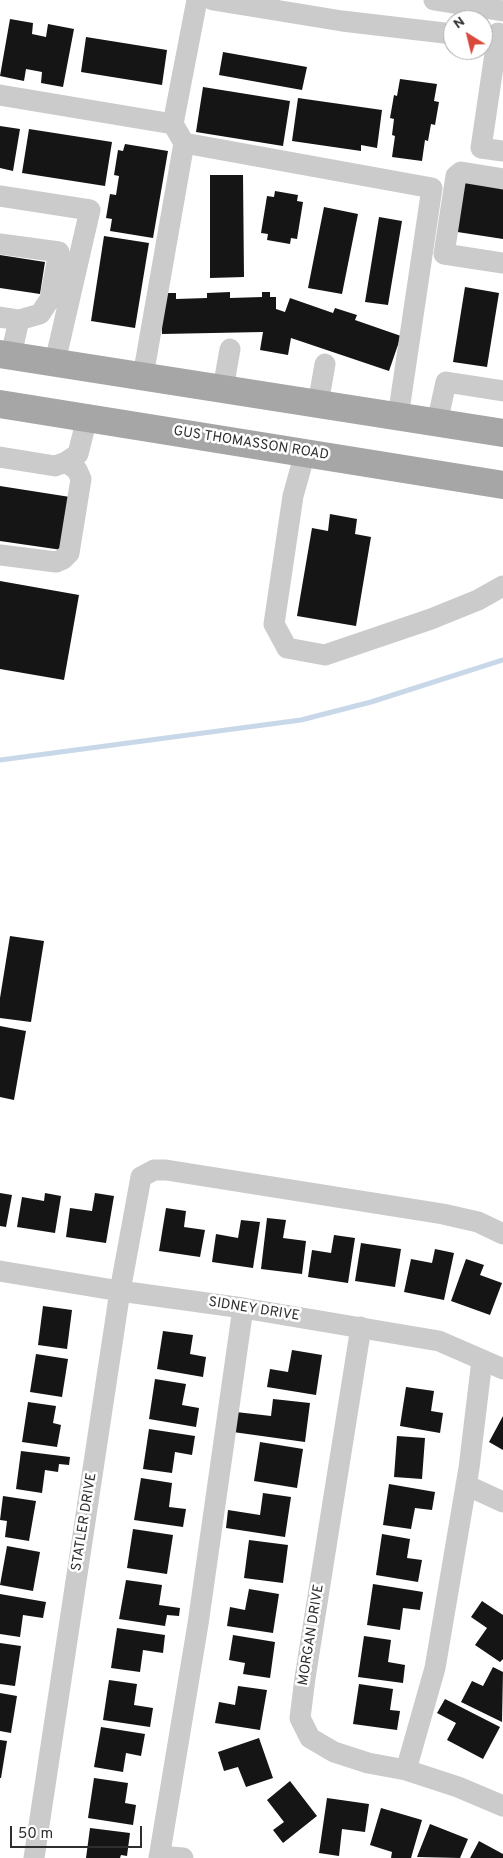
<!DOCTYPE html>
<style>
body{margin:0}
#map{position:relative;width:503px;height:1858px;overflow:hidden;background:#fff;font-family:Overpass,sans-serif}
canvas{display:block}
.north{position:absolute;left:443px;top:10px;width:50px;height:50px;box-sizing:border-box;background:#fff;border:1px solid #ababab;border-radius:50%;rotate:324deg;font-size:14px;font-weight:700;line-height:20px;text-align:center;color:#2e2e2e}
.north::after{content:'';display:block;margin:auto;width:18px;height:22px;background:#d9493b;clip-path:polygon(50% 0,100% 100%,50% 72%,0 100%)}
.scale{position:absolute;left:10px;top:1826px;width:132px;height:22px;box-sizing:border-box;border:2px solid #2e2e2e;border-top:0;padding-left:6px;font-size:15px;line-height:18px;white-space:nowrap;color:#2e2e2e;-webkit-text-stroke:4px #fff;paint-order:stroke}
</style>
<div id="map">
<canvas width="503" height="1858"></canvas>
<div class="north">N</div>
<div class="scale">50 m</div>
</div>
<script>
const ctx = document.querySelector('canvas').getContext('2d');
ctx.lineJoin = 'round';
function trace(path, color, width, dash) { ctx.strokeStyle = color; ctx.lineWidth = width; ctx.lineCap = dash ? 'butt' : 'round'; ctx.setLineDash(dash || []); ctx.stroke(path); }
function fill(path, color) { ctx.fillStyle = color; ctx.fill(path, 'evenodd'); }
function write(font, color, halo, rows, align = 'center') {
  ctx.font = font + ' Overpass,sans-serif'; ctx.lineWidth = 5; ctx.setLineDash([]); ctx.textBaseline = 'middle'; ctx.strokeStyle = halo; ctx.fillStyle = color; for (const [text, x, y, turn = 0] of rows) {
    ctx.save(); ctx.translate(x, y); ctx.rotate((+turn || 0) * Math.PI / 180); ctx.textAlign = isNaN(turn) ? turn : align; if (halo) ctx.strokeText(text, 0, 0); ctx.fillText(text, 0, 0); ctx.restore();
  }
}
trace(new Path2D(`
 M0,760L301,720L371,702L503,660`), '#c9d8e9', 5);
fill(new Path2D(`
 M10,19L33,23L32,34L46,37L48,24L74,29L63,87L41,83L42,72L26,69L24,81L0,76Z
 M86,37L167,50L162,85L81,72Z
 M223,52L307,67L302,90L219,75Z
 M400,79L437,84L434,101L439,102L435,125L431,124L428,141L425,140L422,161L392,157L395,136L392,135L394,119L390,118L394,95L397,96Z
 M203,87L290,101L283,146L196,132Z
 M298,98L382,110L377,148L361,145V151L292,141Z
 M0,126L20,129L13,171L0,168Z
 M29,129L112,142L105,186L22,173Z
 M125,144L168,151L153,238L110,231L112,219L106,218L110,194L116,195L119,176L114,175L118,150L123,151Z
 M210,175H243L244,277L210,278Z
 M460,178L503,185V239L451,231Z
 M275,191L298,195L297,201L303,202L297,239L291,238L290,244L267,240L268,234L261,233L267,196L274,197Z
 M324,207L358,214L342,294L308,288Z
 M379,217L402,221L388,305L365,302Z
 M104,236L149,243L135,328L91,321Z
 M0,255L45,262L40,294L0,288Z
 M465,287L499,293L487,367L453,362Z
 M230,292V298L262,297V292H270V297H276V309L285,312L290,298L333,313L335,308L357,315L355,320L401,336L389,371L291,338L288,355L260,350L263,332L162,334L161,299L167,293H176V299L207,298V293Z
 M0,486L70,497L62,550L0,541Z
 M330,514L357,519L355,534L371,537L356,626L297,616L312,528L328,531Z
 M0,581L79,595L64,680L0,669Z
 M10,936L44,941L31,1022L0,1018V998Z
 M0,1026L26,1031L14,1100L0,1097Z
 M0,1193L12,1195L6,1227L0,1226Z
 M45,1193L61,1196L55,1233L17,1227L22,1197L44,1201Z
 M95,1193L114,1196L106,1243L66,1237L70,1208L92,1211Z
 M166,1208L186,1211L184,1227L205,1230L200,1257L159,1251Z
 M267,1218L286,1220L283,1238L306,1241L302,1274L261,1269Z
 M241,1220L260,1222L253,1268L212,1262L216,1234L238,1238Z
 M334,1235L355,1238L348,1283L308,1277L312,1250L331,1253Z
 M361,1243L401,1249L395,1287L355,1281Z
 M435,1249L454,1253L444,1300L404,1292L411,1259L432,1263Z
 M466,1259L484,1265L480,1275L502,1283L490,1315L451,1301Z
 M43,1306L72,1310L67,1349L38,1345Z
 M163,1331L193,1335L190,1354L206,1357L203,1377L157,1369Z
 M292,1350L322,1355L316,1395L267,1387L270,1369L288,1372Z
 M36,1354L68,1359L62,1397L30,1392Z
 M155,1379L186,1384L182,1405L199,1408L196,1427L149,1419Z
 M406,1387L434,1391L431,1411L443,1413L440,1433L400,1426Z
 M273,1399L310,1403L305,1442L233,1432L236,1412L271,1416Z
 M28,1402L56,1406L53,1423L61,1425L57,1447L22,1442Z
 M503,1416V1450L489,1442Z
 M149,1429L195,1436L192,1455L175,1452L172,1473L143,1469Z
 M397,1436L425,1438L422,1479L394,1477Z
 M260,1442L303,1449L297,1488L254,1481Z
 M21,1451L70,1457L69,1465L59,1464L58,1472L45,1470L42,1493L16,1489Z
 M141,1478L172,1483L169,1507L186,1509L183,1527L134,1520Z
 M389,1484L435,1492L432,1510L415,1508L411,1529L383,1525Z
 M263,1493L291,1497L285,1537L226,1528L228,1510L260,1515Z
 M3,1496L36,1501L29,1541L5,1537L7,1521L0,1520Z
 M133,1529L173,1535L167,1574L127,1568Z
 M382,1534L410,1539L407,1558L422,1560L418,1582L376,1575Z
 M249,1540L288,1545L283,1583L244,1578Z
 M7,1546L40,1552L33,1591L0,1585Z
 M126,1580L162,1585L159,1605L180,1608L179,1616L167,1615L165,1626L119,1619Z
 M373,1584L423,1592L420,1610L403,1608L400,1630L367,1625Z
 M249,1589L279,1594L273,1633L227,1626L230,1607L245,1610Z
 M0,1594L46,1602L43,1618L23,1615L20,1637L0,1634Z
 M482,1601L503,1615V1659L500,1662L475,1645L487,1628L471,1617Z
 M117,1628L165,1635L163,1653L143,1650L140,1672L111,1668Z
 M233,1635L275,1642L270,1678L243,1674L245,1663L229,1660Z
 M364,1636L391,1640L388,1662L405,1665L403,1683L358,1677Z
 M0,1643L21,1646L15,1686L0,1684Z
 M493,1667L503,1672L502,1722L461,1702L472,1681L483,1686Z
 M109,1680L137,1684L134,1705L153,1708L150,1727L103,1720Z
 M359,1684L393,1689L390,1710L400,1711L397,1730L353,1724Z
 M238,1686L267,1690L260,1730L215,1723L219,1702L235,1705Z
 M0,1693L17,1696L11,1733L0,1731Z
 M445,1699L500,1727L483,1759L447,1740L456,1723L437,1713Z
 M101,1727L145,1734L141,1756L126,1753L123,1772L94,1767Z
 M259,1738L273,1778L246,1787L238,1767L224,1771L218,1752Z
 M0,1740L7,1741L1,1778H0Z
 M94,1778L128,1783L125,1803L136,1805L133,1825L88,1818Z
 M290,1781L317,1816L283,1843L273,1830L284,1822L267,1800Z
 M327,1798L369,1804L365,1832L342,1829L339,1856L319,1853Z
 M381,1808L422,1820L411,1858H391L392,1852L370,1845Z
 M430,1824L468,1839L460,1858L417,1857Z
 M90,1828L130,1833L127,1856L121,1855L120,1858H86Z
 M479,1841L503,1854V1858H470Z`), '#151515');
trace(new Path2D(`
 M213,0L342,21L453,34
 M434,0L503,11
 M498,33L481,148L503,151
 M0,95L173,124L197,0
 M173,124L184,143L432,188L398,417
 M503,179L461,172L456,176L444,254L503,263
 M0,196L90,210L55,362
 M0,244L59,252L50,299L40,314L19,320
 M0,317L19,320L11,355
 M143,376L184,143
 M223,389L230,349
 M318,404L325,364
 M437,423L446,382L503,391
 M305,453L293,496L274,624L287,648L325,655L431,619L478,600L503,586
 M0,457L55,466L66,462L78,454L87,418
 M0,555L56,562L63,559L69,553L81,479L77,470L66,462
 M0,1271L120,1291L243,1308L439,1341L503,1369
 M361,1327L305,1678L300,1718L310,1738L334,1752L368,1763L406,1770L458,1787L503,1806
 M466,1485L503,1502
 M406,1770L435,1668L469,1468L482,1360
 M159,1856L183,1858
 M34,1858L120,1291L141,1177L154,1170H166L443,1214L478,1222L503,1234
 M159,1858L198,1624L243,1308`), '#cbcbcb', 21);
trace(new Path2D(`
 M0,354L503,433
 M0,404L503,485`), '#a6a6a6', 28);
write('14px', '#2e2e2e', '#fff', [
 ["GUS THOMASSON ROAD",251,444,9],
 ["SIDNEY DRIVE",254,1310,9],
 ["STATLER DRIVE",85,1522,-81],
 ["MORGAN DRIVE",312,1635,-81]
]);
</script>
